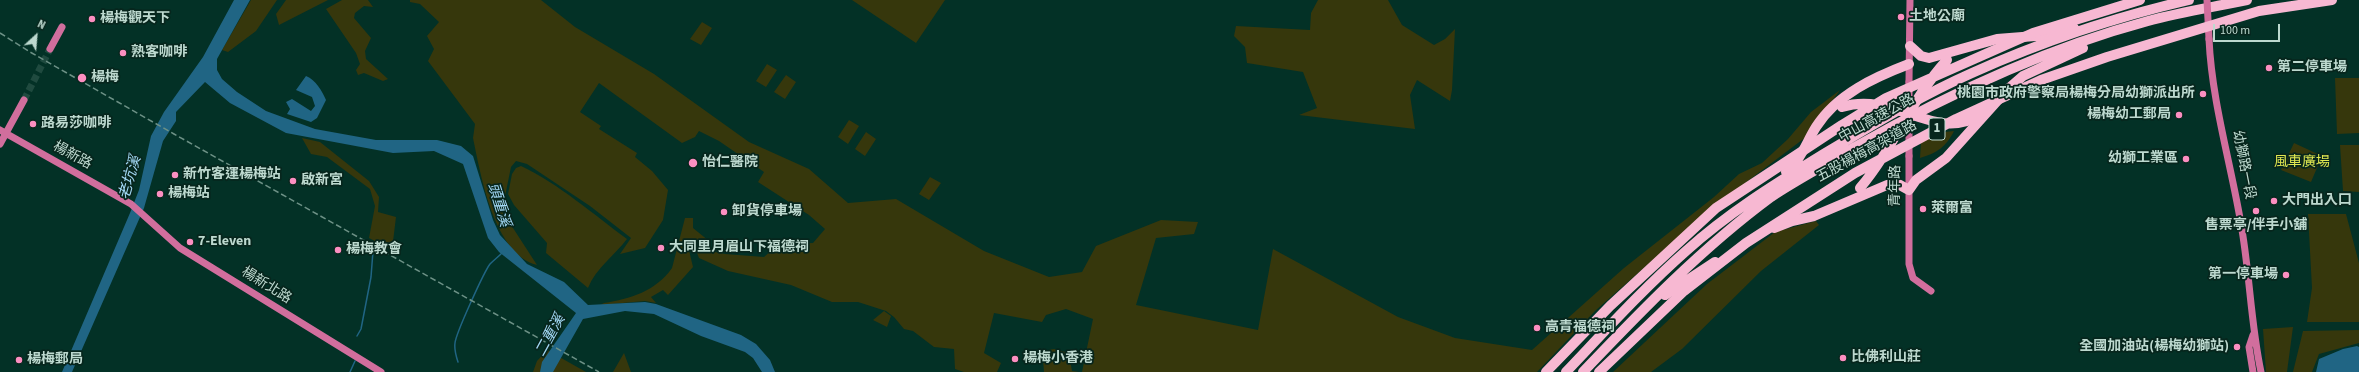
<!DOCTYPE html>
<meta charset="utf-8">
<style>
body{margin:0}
#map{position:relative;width:2359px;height:372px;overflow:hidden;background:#033126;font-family:"Source Sans 3",sans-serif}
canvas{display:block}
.north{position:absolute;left:16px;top:16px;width:40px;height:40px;-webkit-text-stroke:3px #07261d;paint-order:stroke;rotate:26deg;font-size:11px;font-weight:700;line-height:16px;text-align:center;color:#bdd9cf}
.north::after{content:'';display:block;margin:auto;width:14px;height:18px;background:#bdd9cf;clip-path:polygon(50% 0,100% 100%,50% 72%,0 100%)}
.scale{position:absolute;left:2213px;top:24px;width:67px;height:18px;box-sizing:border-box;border:2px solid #bdd9cf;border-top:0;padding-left:5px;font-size:12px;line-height:14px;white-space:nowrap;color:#bdd9cf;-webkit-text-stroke:3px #07261d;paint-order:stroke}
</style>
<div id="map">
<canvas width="2359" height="372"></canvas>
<div class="north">N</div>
<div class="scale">100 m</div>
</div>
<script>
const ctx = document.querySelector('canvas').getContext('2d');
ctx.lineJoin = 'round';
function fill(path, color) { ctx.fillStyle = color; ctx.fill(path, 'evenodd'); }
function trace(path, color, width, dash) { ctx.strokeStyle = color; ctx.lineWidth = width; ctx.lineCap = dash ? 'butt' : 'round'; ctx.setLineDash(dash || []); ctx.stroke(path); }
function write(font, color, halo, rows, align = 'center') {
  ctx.font = font + ' "Source Sans 3","Noto Sans TC",sans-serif'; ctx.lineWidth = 3.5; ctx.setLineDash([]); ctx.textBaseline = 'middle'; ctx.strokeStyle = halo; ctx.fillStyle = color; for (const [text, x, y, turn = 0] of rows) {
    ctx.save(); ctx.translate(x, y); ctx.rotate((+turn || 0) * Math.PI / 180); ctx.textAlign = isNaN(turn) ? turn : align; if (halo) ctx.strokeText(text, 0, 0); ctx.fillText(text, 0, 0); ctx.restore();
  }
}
fill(new Path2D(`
 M251,0H277L256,31L228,52L222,50Z
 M286,0H328L279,25L276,14Z
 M342,0H368L373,7L364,6L355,13L354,18L371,38L365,51L366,59L388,79L383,81L364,73L358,75L356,70L360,64L356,53L326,9Z
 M410,0H541L575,27L654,74L749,142L809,169L848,203L896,199L984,251L1049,277L1082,272L1096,246L1161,220L1198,222L1194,234L1156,238L1136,305L1258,330L1273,249L1398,317L1455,338L1532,350L1624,268L1714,197L1739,174L1762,163L1788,139L1811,112L1840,90L1806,137L1708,211L1595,311L1537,372H1082L1093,319L1066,309L1046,315L1042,322L994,313L984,353L1001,363L997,372H964L955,369L954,349L934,347L913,331L904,329L894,317L886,311L858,302H832L791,285L728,271L699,258L695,248L725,254L764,257L779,244L813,243L825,229L809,215L758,182L764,172L719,141L699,131L695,137L682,143L599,83L580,112L601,126L599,129L637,153L635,157L652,171L668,190L663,220L645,248L620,254L631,238L590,206L527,164L516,161L511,167L502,211L537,265C494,254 481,176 473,138L475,124L428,61L434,49L427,36L439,22L420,4L410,2Z
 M852,0H945L916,43Z
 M1318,0H1388L1402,25L1434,45L1445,39L1455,29L1452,90L1450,101L1417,80L1410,95L1415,129L1299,115L1317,108L1303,72L1247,63L1245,47L1234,36L1236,26L1310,30L1311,13Z
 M702,22L712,28L701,45L690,39Z
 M767,64L777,70L766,87L756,81Z
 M786,75L796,82L785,99L774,92Z
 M2335,78H2359V133L2337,134Z
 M849,120L859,126L848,144L838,137Z
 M1954,131C1946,147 1937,153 1920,158L1921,142L1935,133Z
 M866,132L876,139L865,156L855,149Z
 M302,138L320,142L369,181L379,197L378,212L396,217L392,250L369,238L375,206L370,189L327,157L311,154Z
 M2294,143L2322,156L2311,182L2281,170Z
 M2340,145H2359V192L2343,191Z
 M521,166C559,184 593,214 627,239C614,256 596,268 588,288L546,253L547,243L514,205L508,194L512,174L516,168Z
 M930,177L941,183L929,200L919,194Z
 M2308,214H2346L2359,263V322H2307L2312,288Z
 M685,218H693V228L709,241L690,239L687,242L693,267L668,295L663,290L651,297L656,303L645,301L600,305L604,303C630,299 656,291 672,268Z
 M1816,221L1819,225L1761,271L1682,349L1651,372H1613L1707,284L1775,232Z
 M884,311L891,316L887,327L873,320Z
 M2293,327L2287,372H2266L2263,329Z
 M2359,330V343L2319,354L2312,372H2293L2303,331Z
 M1054,349L1069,353L1072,371L1079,372H1044L1043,360L1038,352Z
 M547,350L586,372H533L537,361Z
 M624,353L631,372H613Z`), '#36370c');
fill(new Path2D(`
 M234,0H250L217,59V70L222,79L237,92L266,111L315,129L376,140H437L461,146L473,156L493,220L500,235L527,264L564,282L588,305L645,302L656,304L741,335L756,344L770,360L775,372H762L753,358L745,352L701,336L654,314L625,311L583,319L553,372H540L542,362L576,313L499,252L488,238L463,164L434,151L393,153L286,133L230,103L205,82L176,112V121L163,141L144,208L72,372H62L130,213L139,190L151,136L164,112L203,57Z
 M306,76C316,80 322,91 326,100L317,118L311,122L287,114L290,109L286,102L292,99L311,111L315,106L312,97L296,90Z
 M2357,346L2359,347V372H2316L2319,359L2343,349Z`), '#206584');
trace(new Path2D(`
 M357,336L361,329L371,277L373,251
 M458,362C456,356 454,350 455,343C456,333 484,272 490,264C494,260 498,257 502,253
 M350,372L355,361`), '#206584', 1.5);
trace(new Path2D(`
 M24,100L50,49`), '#1f4a3f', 7, [7, 3.5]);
trace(new Path2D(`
 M2209,39C2212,104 2232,167 2242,230C2250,278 2251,325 2261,372
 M50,49L62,27
 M1909,82L1910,0
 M0,130L131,204L180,248L381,372
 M0,144L24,100
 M1909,156V264L1913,278L1931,291
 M2253,335L2249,347L2253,372`), '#d16e9d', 7);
trace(new Path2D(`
 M1910,46L1921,56L1929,58L1997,39L2048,35L2074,28
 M1786,172C1801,160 1806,143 1816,127C1837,94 1875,77 1909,64
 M1774,228L1792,221L1814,216L1887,185L1898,184L1909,190L1916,180L1946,158L2008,89L2023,76L2083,48
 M1665,295L1715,262
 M1566,372C1605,331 1643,289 1686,251C1728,213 1775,184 1822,155C1871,126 1920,96 1972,73C2041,42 2116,17 2189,0
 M1583,372C1642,310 1702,248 1771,197C1798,179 1827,164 1855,147C1948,94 2044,49 2148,21C2180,12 2214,7 2247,0`), '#f7b8d2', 10);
trace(new Path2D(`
 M0,33L30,52L174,134L599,372`), '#6d9186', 1.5, [6, 3]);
trace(new Path2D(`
 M2207,0L2209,39
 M1909,156V82`), '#d16e9d', 7);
trace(new Path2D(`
 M1842,107C1895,91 1933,142 1979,116
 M1860,188C1894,148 1911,99 1947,60
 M1546,372L1610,306L1716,208L1842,125L1886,98L2033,33L2140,0
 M1599,372L1684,291L1746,243L1855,173L1956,119L2041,80L2107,57L2259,11L2332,0`), '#f7b8d2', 10);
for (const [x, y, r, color] of [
 [1901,17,4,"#fc8fc1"],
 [92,19,4,"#fc8fc1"],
 [123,53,4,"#fc8fc1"],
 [2269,68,4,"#fc8fc1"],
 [82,78,5,"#fc8fc1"],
 [2203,94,4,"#fc8fc1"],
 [2179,115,4,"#fc8fc1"],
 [33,124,4,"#fc8fc1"],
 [2186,159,4,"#fc8fc1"],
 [693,163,5,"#fc8fc1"],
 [175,175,4,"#fc8fc1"],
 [293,181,4,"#fc8fc1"],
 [160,194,4,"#fc8fc1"],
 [2274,201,4,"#fc8fc1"],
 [1923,209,4,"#fc8fc1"],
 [2256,211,4,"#fc8fc1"],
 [724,212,4,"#fc8fc1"],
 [190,242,4,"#fc8fc1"],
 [661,248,4,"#fc8fc1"],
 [338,250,4,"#fc8fc1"],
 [2286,275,4,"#fc8fc1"],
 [1537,328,4,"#fc8fc1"],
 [2237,347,4,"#fc8fc1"],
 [1843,358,4,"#fc8fc1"],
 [1015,359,4,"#fc8fc1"],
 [19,360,4,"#fc8fc1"]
]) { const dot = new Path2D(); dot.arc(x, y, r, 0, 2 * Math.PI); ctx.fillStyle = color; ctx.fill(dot); trace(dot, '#07261d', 1.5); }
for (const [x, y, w] of [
 [1937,129,16]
]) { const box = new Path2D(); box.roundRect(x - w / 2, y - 11, w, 22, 3); ctx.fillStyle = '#07261d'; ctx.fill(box); trace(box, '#bdd9cf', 1); }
write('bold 13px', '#bdd9cf', null, [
 ["1",1937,129]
]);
write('bold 14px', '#bdd9cf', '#07261d', [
 ["土地公廟",1909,17],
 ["楊梅觀天下",100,19],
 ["熟客咖啡",131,53],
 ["第二停車場",2277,68],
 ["楊梅",91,78],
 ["桃園市政府警察局楊梅分局幼獅派出所",2195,94,"right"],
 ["楊梅幼工郵局",2171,115,"right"],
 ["路易莎咖啡",41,124],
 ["幼獅工業區",2178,159,"right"],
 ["怡仁醫院",702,163],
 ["新竹客運楊梅站",183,175],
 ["啟新宮",301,181],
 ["楊梅站",168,194],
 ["大門出入口",2282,201],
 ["萊爾富",1931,209],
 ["卸貨停車場",732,212],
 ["售票亭/伴手小舖",2256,226,"center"],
 ["7-Eleven",198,242],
 ["大同里月眉山下福德祠",669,248],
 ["楊梅教會",346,250],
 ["第一停車場",2278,275,"right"],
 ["高青福德祠",1545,328],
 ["全國加油站(楊梅幼獅站)",2229,347,"right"],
 ["比佛利山莊",1851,358],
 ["楊梅小香港",1023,359],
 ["楊梅郵局",27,360]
], 'left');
write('14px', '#bdd9cf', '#07261d', [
 ["中山高速公路",1877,119,-29],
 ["五股楊梅高架道路",1867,152,-29],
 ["楊新路",72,156,29],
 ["幼獅路一段",2243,165,79],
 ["青年路",1896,186,-89],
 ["楊新北路",266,286,32]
]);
write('14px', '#e1e851', '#07261d', [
 ["風車廣場",2302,163]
]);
write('italic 15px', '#a3d8f5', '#07261d', [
 ["老坑溪",131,178,-74],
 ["頭重溪",498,205,73],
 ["二重溪",551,336,-61]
]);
</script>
